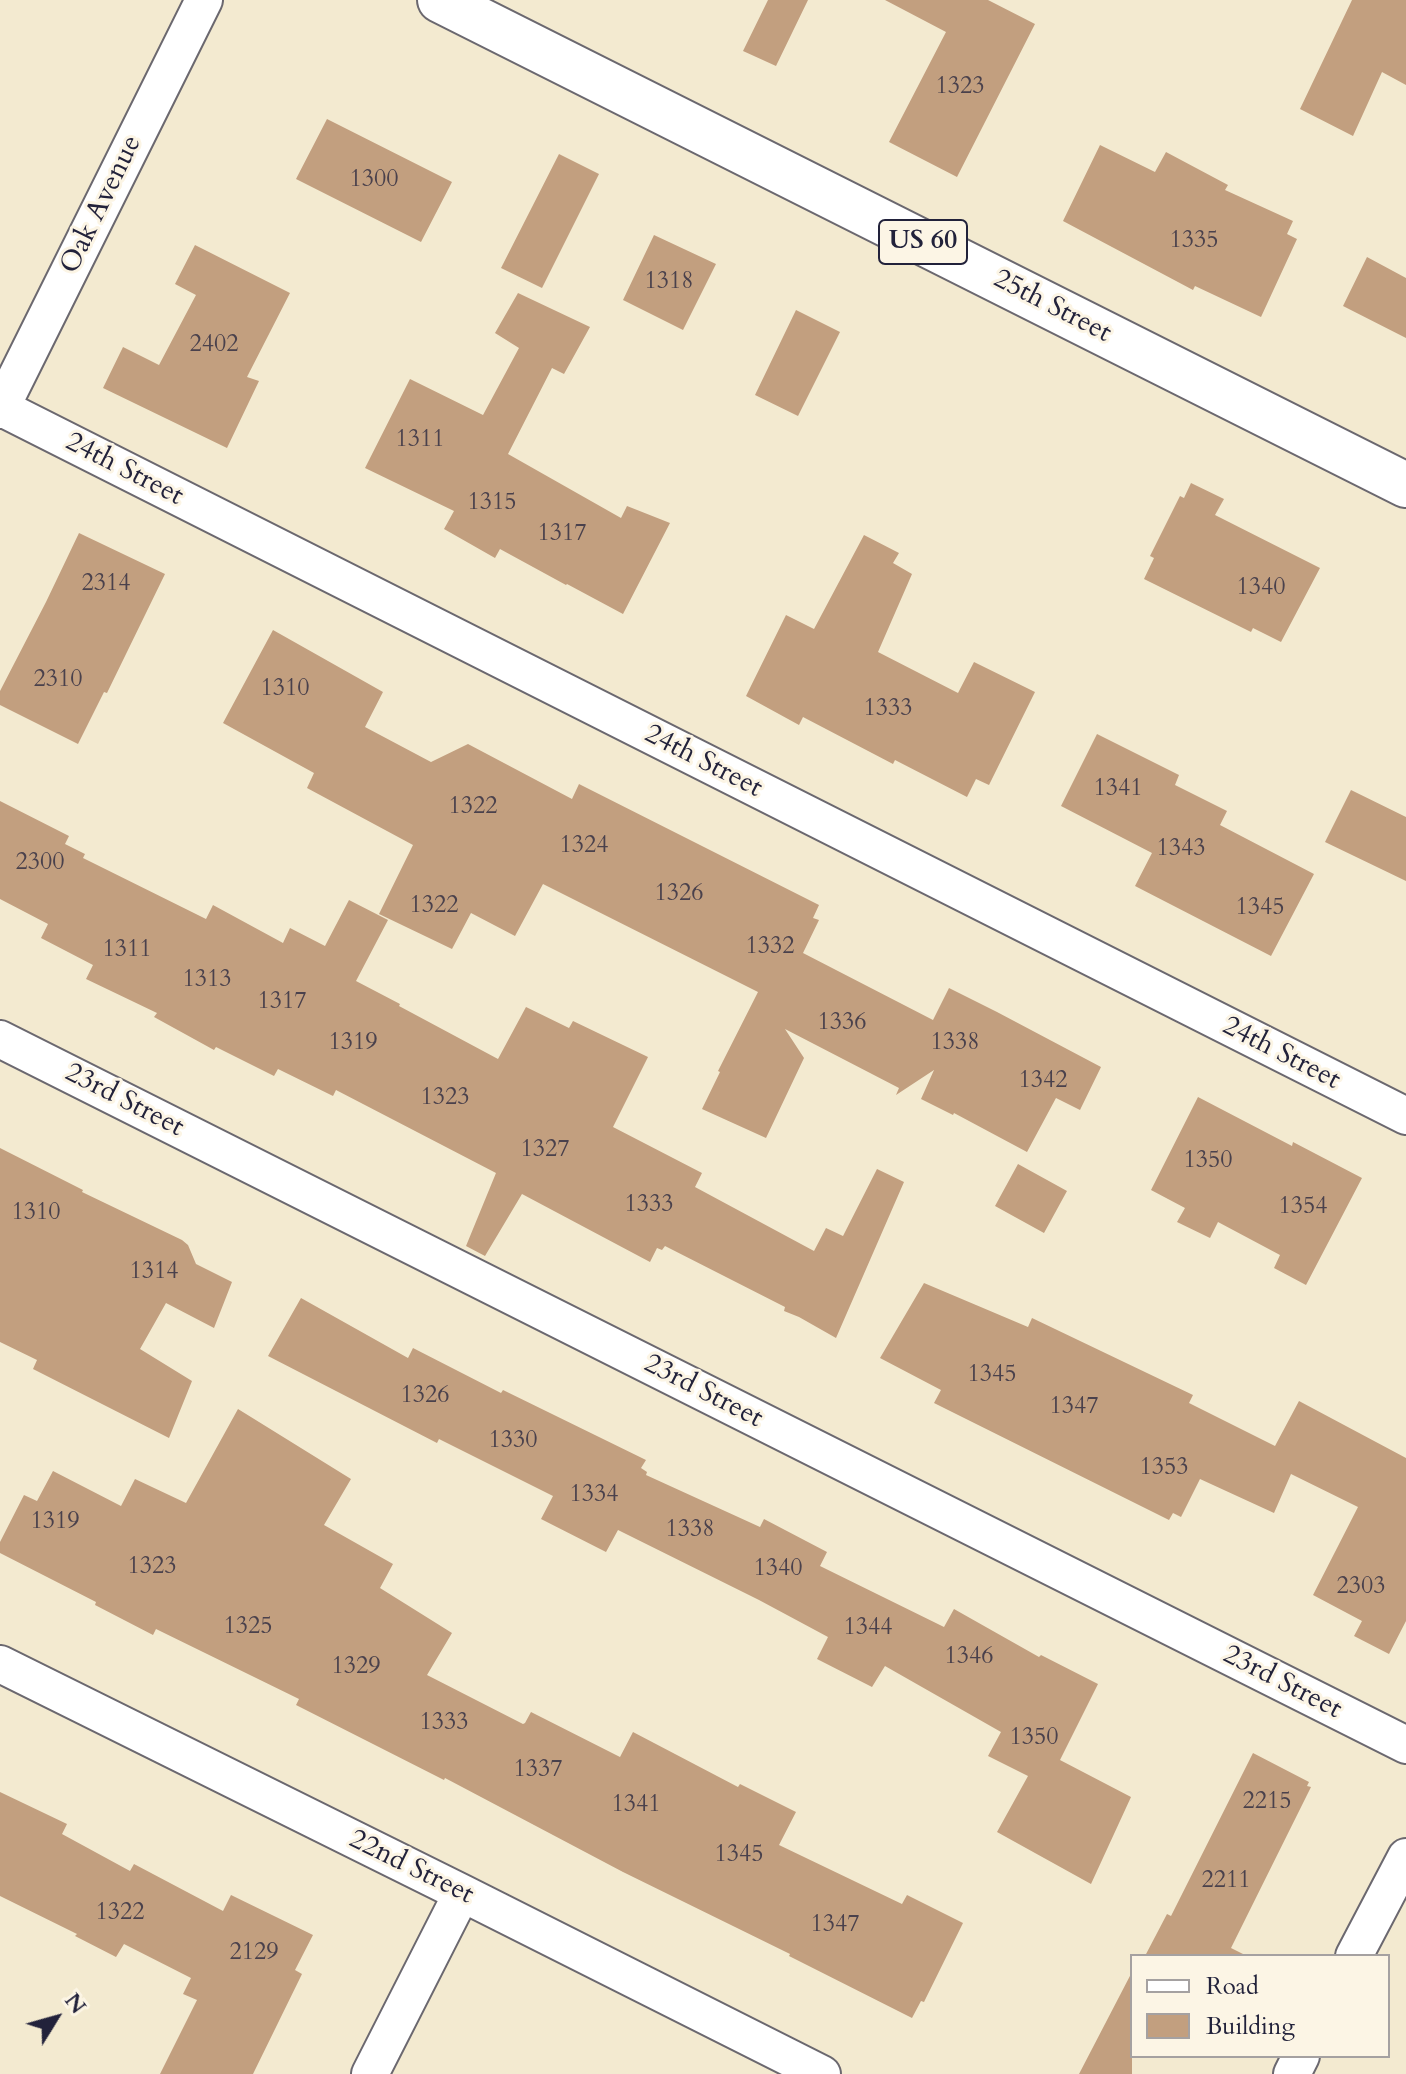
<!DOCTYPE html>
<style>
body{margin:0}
#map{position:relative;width:1406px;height:2074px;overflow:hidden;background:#f3ead0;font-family:Cardo,serif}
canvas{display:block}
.legend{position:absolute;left:1130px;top:1954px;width:260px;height:104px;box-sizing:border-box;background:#fcf5e5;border:2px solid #a5a1a1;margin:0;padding:10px 14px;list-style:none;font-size:24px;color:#22223b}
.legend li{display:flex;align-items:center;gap:16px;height:40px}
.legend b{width:40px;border:2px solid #a5a1a1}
.north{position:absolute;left:16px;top:1978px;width:80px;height:80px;-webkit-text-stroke:6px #fcf5e5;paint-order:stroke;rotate:53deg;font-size:22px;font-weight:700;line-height:32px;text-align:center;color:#22223b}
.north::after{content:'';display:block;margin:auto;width:28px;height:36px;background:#22223b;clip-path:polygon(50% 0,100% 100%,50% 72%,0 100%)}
</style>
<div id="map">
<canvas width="1406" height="2074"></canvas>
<ul class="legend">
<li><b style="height:10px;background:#fff"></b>Road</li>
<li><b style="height:22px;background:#c29f7f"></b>Building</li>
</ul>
<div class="north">N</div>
</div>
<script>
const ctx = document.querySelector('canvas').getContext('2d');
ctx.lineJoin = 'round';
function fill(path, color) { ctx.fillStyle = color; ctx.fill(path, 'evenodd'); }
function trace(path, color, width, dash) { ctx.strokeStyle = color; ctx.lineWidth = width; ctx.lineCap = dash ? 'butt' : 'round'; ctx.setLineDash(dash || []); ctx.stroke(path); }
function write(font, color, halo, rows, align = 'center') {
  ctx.font = font + ' Cardo,serif'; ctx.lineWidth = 6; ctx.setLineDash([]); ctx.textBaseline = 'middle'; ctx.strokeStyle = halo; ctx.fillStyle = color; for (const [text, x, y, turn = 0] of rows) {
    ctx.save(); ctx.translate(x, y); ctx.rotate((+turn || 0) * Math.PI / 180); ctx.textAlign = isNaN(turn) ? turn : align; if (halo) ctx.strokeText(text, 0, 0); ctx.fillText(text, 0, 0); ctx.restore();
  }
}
fill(new Path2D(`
 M768,0H808L776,66L743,51Z
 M885,0H988L1035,24L957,177L889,142L946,32Z
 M1352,0H1406V85L1382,72L1353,136L1300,109Z
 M327,119L452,182L421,242L296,179Z
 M1100,145L1155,172L1166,152L1228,185L1225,190L1293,221L1287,234L1297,239L1261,317L1195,286L1193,290L1063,221Z
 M559,154L599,174L542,288L501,268Z
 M654,235L716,264L683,330L623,300Z
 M195,245L290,293L247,377L259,381L227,448L103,388L123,347L159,365L196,295L175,284Z
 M1367,257L1406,278V338L1343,306Z
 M518,293L590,327L564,374L552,368L508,454L621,518L627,506L670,523L623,614L567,584L566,585L500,549L495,558L444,529L454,511L365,468L410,379L483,415L519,348L495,333Z
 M796,310L840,332L798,416L755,395Z
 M1191,483L1224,499L1215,515L1320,568L1281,642L1253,628L1251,632L1144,579L1154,558L1150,556L1180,496L1184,498Z
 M79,533L165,574L107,693L104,692L78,744L0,705V691L46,602Z
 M864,535L899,553L893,563L912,574L878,652L958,693L974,662L1035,692L989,785L976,779L967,797L895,760L893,764L803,717L799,725L746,696L786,615L814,629Z
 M273,630L383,692L365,727L431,762L468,744L572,799L579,784L819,905L813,918L819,920L803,953L933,1020L949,988L997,1012L1101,1067L1080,1110L1056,1098L1027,1152L954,1113L953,1115L921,1099L934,1070L896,1095L899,1088L785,1029L804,1058L766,1138L702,1109L720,1072L718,1071L758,992L543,884L515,936L471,913L452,949L379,914L413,845L307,788L314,773L223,723Z
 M1097,734L1179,775L1175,785L1227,811L1220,825L1314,874L1271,956L1135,886L1152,853L1061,806Z
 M1351,790L1406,817V881L1325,842Z
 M0,801L69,836L65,844L85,854L83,858L206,919L213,905L283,943L290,928L325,946L349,900L388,920L356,981L400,1004L399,1006L498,1059L526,1007L569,1028L573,1021L648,1057L613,1127L702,1173L695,1187L814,1251L826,1228L843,1236L877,1169L904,1182L836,1338L799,1317L784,1311L785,1307L665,1246L662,1250L657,1248L650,1262L522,1194L485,1256L466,1246L496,1173L336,1090L333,1096L278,1069L274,1076L216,1047L214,1050L154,1017L157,1013L86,979L93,965L41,938L48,924L0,899Z
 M1198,1097L1292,1146L1293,1142L1362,1178L1306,1285L1274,1268L1280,1255L1218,1222L1210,1238L1177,1222L1185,1208L1151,1190Z
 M0,1148L83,1190L82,1192L182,1240L188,1245L196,1264L232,1282L214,1328L166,1303L140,1349L192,1381L169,1438L33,1369L37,1360L0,1342Z
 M1018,1164L1067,1191L1044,1233L995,1206Z
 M924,1283L1028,1327L1032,1318L1193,1395L1189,1403L1275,1446L1299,1401L1406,1458V1621L1389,1654L1354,1636L1362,1621L1313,1595L1358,1507L1291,1474L1274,1513L1200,1479L1181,1517L1173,1513L1169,1520L934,1403L941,1390L880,1358Z
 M301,1298L408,1358L413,1348L501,1393L503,1390L646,1460L641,1468L647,1472L646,1475L760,1527L764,1519L827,1552L820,1566L944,1627L954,1609L1039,1657L1041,1655L1098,1684L1060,1760L1131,1797L1091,1884L997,1832L1028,1776L988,1756L1001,1732L885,1666L872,1687L817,1659L828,1637L759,1600L618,1530L606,1552L541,1519L553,1496L439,1439L437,1443L268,1356Z
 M238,1409L351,1479L324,1525L393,1564L380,1588L452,1633L427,1675L523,1724L525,1723L531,1712L620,1757L633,1732L738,1787L740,1784L796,1812L779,1845L902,1904L907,1895L963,1923L924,2002L921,2001L912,2018L789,1956L790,1954L623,1872L445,1778L444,1780L296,1705L299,1699L156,1629L153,1635L95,1605L96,1602L0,1553V1542L24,1495L37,1501L53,1471L121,1506L135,1479L186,1503Z
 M1253,1753L1309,1782L1307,1786L1311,1787L1231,1948L1247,1956H1145L1167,1914L1171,1916Z
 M0,1792L67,1824L62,1834L130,1871L134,1864L223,1911L231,1895L313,1935L295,1970L302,1974L253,2074H160L197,2000L183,1994L191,1978L124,1944L116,1957L75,1936L77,1934L0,1896Z
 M1132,1972V2074H1079Z`), '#c29f7f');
const minor = new Path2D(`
 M0,407L1406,1116
 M0,410L204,0
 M0,1039L1406,1745
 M0,1664L462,1893L822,2074
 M1354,1956L1406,1857
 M370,2074L462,1893
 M1292,2074L1301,2056`);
const primary = new Path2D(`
 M440,0L1406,485`);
trace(minor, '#6b686f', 40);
trace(primary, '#6b686f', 48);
trace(minor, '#fff', 36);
trace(primary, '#fff', 44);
write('24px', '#4a414c', null, [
 ["1323",960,87],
 ["1300",374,180],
 ["1335",1194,241],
 ["1318",669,282],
 ["2402",214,345],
 ["1311",420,440],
 ["1315",492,503],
 ["1317",562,534],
 ["2314",106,584],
 ["1340",1261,588],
 ["2310",58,680],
 ["1310",285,689],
 ["1333",888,709],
 ["1341",1118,789],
 ["1322",473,807],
 ["1324",584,846],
 ["1343",1181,849],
 ["2300",40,863],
 ["1326",679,894],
 ["1322",434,906],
 ["1345",1260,908],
 ["1332",770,947],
 ["1311",127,950],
 ["1313",207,980],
 ["1317",282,1002],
 ["1336",842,1023],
 ["1319",353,1043],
 ["1338",955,1043],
 ["1342",1043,1081],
 ["1323",445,1098],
 ["1327",545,1150],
 ["1350",1208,1161],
 ["1333",649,1205],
 ["1354",1303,1207],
 ["1310",36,1213],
 ["1314",154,1272],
 ["1345",992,1375],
 ["1326",425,1396],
 ["1347",1074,1407],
 ["1330",513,1441],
 ["1353",1164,1468],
 ["1334",594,1495],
 ["1319",55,1522],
 ["1338",690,1530],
 ["1323",152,1567],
 ["1340",778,1569],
 ["2303",1361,1587],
 ["1325",248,1627],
 ["1344",868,1628],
 ["1346",969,1657],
 ["1329",356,1667],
 ["1333",444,1723],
 ["1350",1034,1738],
 ["1337",538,1770],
 ["2215",1267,1802],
 ["1341",636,1805],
 ["1345",739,1855],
 ["2211",1226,1881],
 ["1322",120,1913],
 ["1347",835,1925],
 ["2129",254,1953]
]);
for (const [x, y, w] of [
 [923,242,88]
]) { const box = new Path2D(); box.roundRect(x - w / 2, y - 22, w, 44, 6); ctx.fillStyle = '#fcf5e5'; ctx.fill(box); trace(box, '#22223b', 2); }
write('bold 26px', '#22223b', null, [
 ["US 60",923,242]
]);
write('28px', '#22223b', '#fcf5e5', [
 ["Oak Avenue",102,205,-64],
 ["25th Street",1052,307,27],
 ["24th Street",124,470,27],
 ["24th Street",703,762,27],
 ["24th Street",1281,1054,27],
 ["23rd Street",124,1101,27],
 ["23rd Street",703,1392,27],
 ["23rd Street",1282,1683,27],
 ["22nd Street",411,1868,26]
]);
</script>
